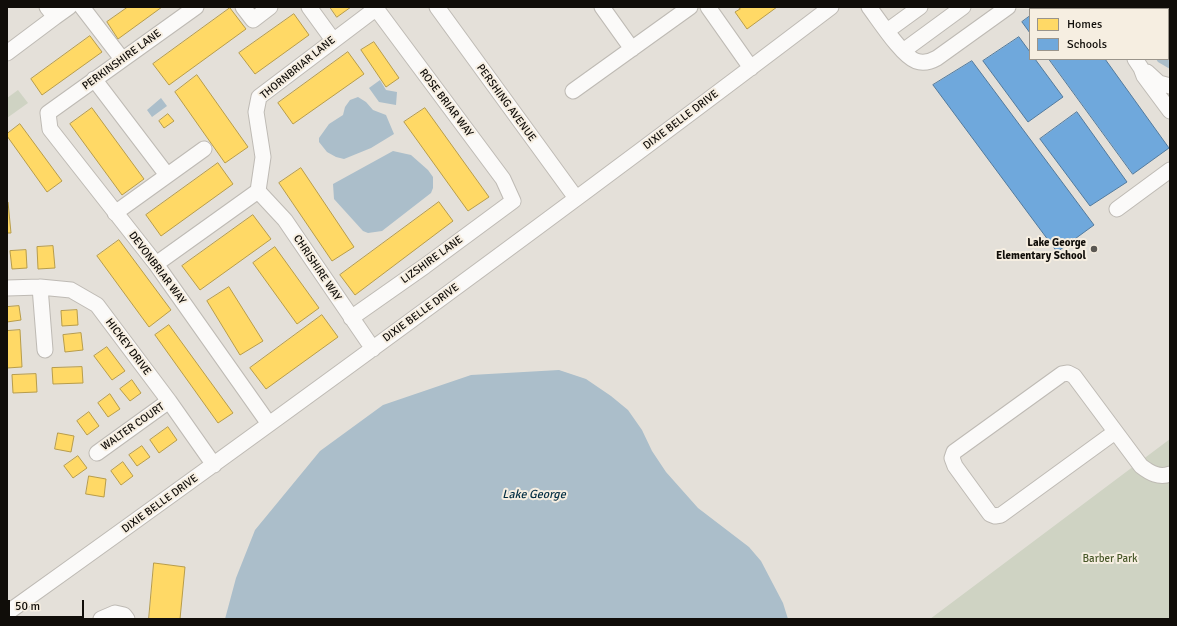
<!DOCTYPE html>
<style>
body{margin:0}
#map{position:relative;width:1177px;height:626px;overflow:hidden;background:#e4e0d9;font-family:Signika,sans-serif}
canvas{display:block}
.frame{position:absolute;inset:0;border:8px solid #100d09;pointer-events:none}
.legend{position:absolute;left:1029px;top:8px;width:140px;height:52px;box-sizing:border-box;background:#f6eee1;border:1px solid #9a948b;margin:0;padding:5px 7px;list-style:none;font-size:12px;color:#100d09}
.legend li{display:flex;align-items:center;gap:8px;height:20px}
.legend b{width:20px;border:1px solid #9a948b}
.scale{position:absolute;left:8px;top:600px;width:76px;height:18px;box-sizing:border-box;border:2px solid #100d09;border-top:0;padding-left:5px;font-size:12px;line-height:14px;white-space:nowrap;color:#100d09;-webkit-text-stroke:3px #f6eee1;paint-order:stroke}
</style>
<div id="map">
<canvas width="1177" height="626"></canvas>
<div class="frame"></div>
<ul class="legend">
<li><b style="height:11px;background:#ffd966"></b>Homes</li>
<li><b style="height:11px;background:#6fa8dc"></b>Schools</li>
</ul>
<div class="scale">50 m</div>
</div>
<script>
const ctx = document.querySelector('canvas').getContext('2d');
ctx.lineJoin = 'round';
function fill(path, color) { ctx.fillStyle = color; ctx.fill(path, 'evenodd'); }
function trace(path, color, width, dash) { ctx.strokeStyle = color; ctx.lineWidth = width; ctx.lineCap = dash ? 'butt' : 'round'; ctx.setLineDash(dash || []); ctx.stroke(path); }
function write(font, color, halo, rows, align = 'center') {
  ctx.font = font + ' Signika,sans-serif'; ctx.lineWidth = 4; ctx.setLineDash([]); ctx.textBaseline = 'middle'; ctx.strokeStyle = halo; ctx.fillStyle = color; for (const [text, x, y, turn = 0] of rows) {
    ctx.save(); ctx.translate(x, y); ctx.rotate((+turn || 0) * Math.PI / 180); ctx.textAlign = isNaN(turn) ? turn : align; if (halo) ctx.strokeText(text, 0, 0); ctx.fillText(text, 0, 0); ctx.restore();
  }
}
fill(new Path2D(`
 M18,90L28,103L7,118V98Z
 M1170,439V619H930Z`), '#cfd3c3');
fill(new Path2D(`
 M1168,41L1170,45V69L1158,62L1156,59H1168Z
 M380,80L386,90L397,92L396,105L379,102L369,88Z
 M358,97L366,102L373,110L386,115L394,134L371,148L344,159L336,157L327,152L319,142V138L329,124L343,115L345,107L350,100Z
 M161,98L167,106L152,117L147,110Z
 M393,151L411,155L428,170L433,177V188L431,193L382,231L368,233L363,231L334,199L333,184Z
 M559,370L586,379L611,396L628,410L642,430L652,451L666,472L698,508L749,547L761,561L783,603L788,619H225L236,578L255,530L320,451L383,405L471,375Z`), '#abbeca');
const homes = new Path2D(`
 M128,7H162L118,39L107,22Z
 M330,7H351L337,17Z
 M738,7H777L747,29L735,12L740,9Z
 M230,8L246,29L169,85L153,64Z
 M294,14L309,35L255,74L239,53Z
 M90,36L102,52L42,95L31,79Z
 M374,42L399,78L386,87L361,50Z
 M348,52L364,74L293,124L278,103Z
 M197,75L248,147L225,163L175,92Z
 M92,108L144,179L122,195L70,124Z
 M425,108L489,197L468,211L404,122Z
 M168,114L174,121L164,128L159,121Z
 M20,124L62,181L47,192L7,136V134Z
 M218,163L233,184L161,236L146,215Z
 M301,168L354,247L332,261L279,183Z
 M7,202H8L11,233H7Z
 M439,202L453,221L355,295L340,275Z
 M253,215L271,239L200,290L182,266Z
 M119,240L171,310L149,327L97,256Z
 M53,246L55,268L38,269L37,247Z
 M275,247L319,308L297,324L253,263Z
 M26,250L27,268L12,269L10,251Z
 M229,287L263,341L240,355L207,301Z
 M19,306L21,320L7,322V307Z
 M77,310L78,325L62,326L61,311Z
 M322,315L338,337L266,389L250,368Z
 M169,325L233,413L218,423L155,335Z
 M20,330L22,367L7,368V331Z
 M81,333L83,350L65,352L63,335Z
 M107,347L125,371L112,380L94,356Z
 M82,367L83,383L53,384L52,368Z
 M36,374L37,392L13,393L12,375Z
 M132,380L141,393L130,401L120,389Z
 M110,394L120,409L108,417L98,403Z
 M89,412L99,426L87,435L77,421Z
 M168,427L177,440L159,453L150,440Z
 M58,433L74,436L71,452L55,449Z
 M142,446L150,457L137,466L129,455Z
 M78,456L87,468L73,478L64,466Z
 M123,462L133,476L121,485L111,471Z
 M89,476L106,479L104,497L86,494Z
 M154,563L185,567L180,619H149Z`);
fill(homes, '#ffd966');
trace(homes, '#b79c4a', 1);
const schools = new Path2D(`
 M1043,7H1067L1069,9H1040Z
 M1030,16V33L1022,22Z
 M1019,37L1030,52V59H1035L1063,97L1028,122L983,61Z
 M1049,59H1105L1169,148L1133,174Z
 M972,61L1094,225L1057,252L933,85Z
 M1077,112L1127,182L1090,206L1040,139Z`);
fill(schools, '#6fa8dc');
trace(schools, '#527a9d', 1);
const minor = new Path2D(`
 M47,7L55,17L69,7
 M82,7L122,59
 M196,7L48,113L50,129L156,264L269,424
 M243,7L253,20L270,7
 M309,7L333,40
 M437,7L576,198
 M602,7L632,49
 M708,7L751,68
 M869,7C879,20 902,56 916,61C924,64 930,62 937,58L1008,7
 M1096,7L1097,9
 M1168,11L1170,14
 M887,31L920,7
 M903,51L963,7
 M7,53L55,17
 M1135,59L1141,68L1144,76L1170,111
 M1147,72L1159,83L1170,86
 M94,79L167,175
 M573,91L690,7
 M258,191L285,220L373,349
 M1117,209L1170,170
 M115,213L204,149
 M156,264L258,191L263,157L256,112L259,97L378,7
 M40,287L45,350
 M7,288L40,287L71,290L97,305L169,401L214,465
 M351,318L425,266L513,201L503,179L375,7
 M1115,432L1001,515L995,516L990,514L955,466L952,458L954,452L1062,374L1068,373L1074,376L1141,466C1150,473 1159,478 1170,474
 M97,453L169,401
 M7,613C284,415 560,213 831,7
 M101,619L115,613L124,615L127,619`);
trace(minor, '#bebab4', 17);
trace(minor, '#fbfaf9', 15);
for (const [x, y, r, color] of [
 [1094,249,4,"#5a5752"]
]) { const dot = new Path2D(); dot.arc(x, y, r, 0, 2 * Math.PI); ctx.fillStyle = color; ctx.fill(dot); trace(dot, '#f6eee1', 1.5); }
write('11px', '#100d09', '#f6eee1', [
 ["PERKINSHIRE LANE",122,60,-36],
 ["THORNBRIAR LANE",298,68,-39],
 ["ROSE BRIAR WAY",446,103,53],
 ["PERSHING AVENUE",506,103,54],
 ["DIXIE BELLE DRIVE",681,120,-37],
 ["LIZSHIRE LANE",432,260,-36],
 ["DEVONBRIAR WAY",157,268,53],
 ["CHRISHIRE WAY",317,268,56],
 ["DIXIE BELLE DRIVE",421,313,-36],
 ["HICKEY DRIVE",128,347,53],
 ["WALTER COURT",133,427,-35],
 ["DIXIE BELLE DRIVE",160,504,-36]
]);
write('bold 11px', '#100d09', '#f6eee1', [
 ["Lake George",1086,243],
 ["Elementary School",1086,256]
], 'right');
write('11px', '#485829', '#f6eee1', [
 ["Barber Park",1110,559]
]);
write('italic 12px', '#022d42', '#f6eee1', [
 ["Lake George",534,495]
]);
</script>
